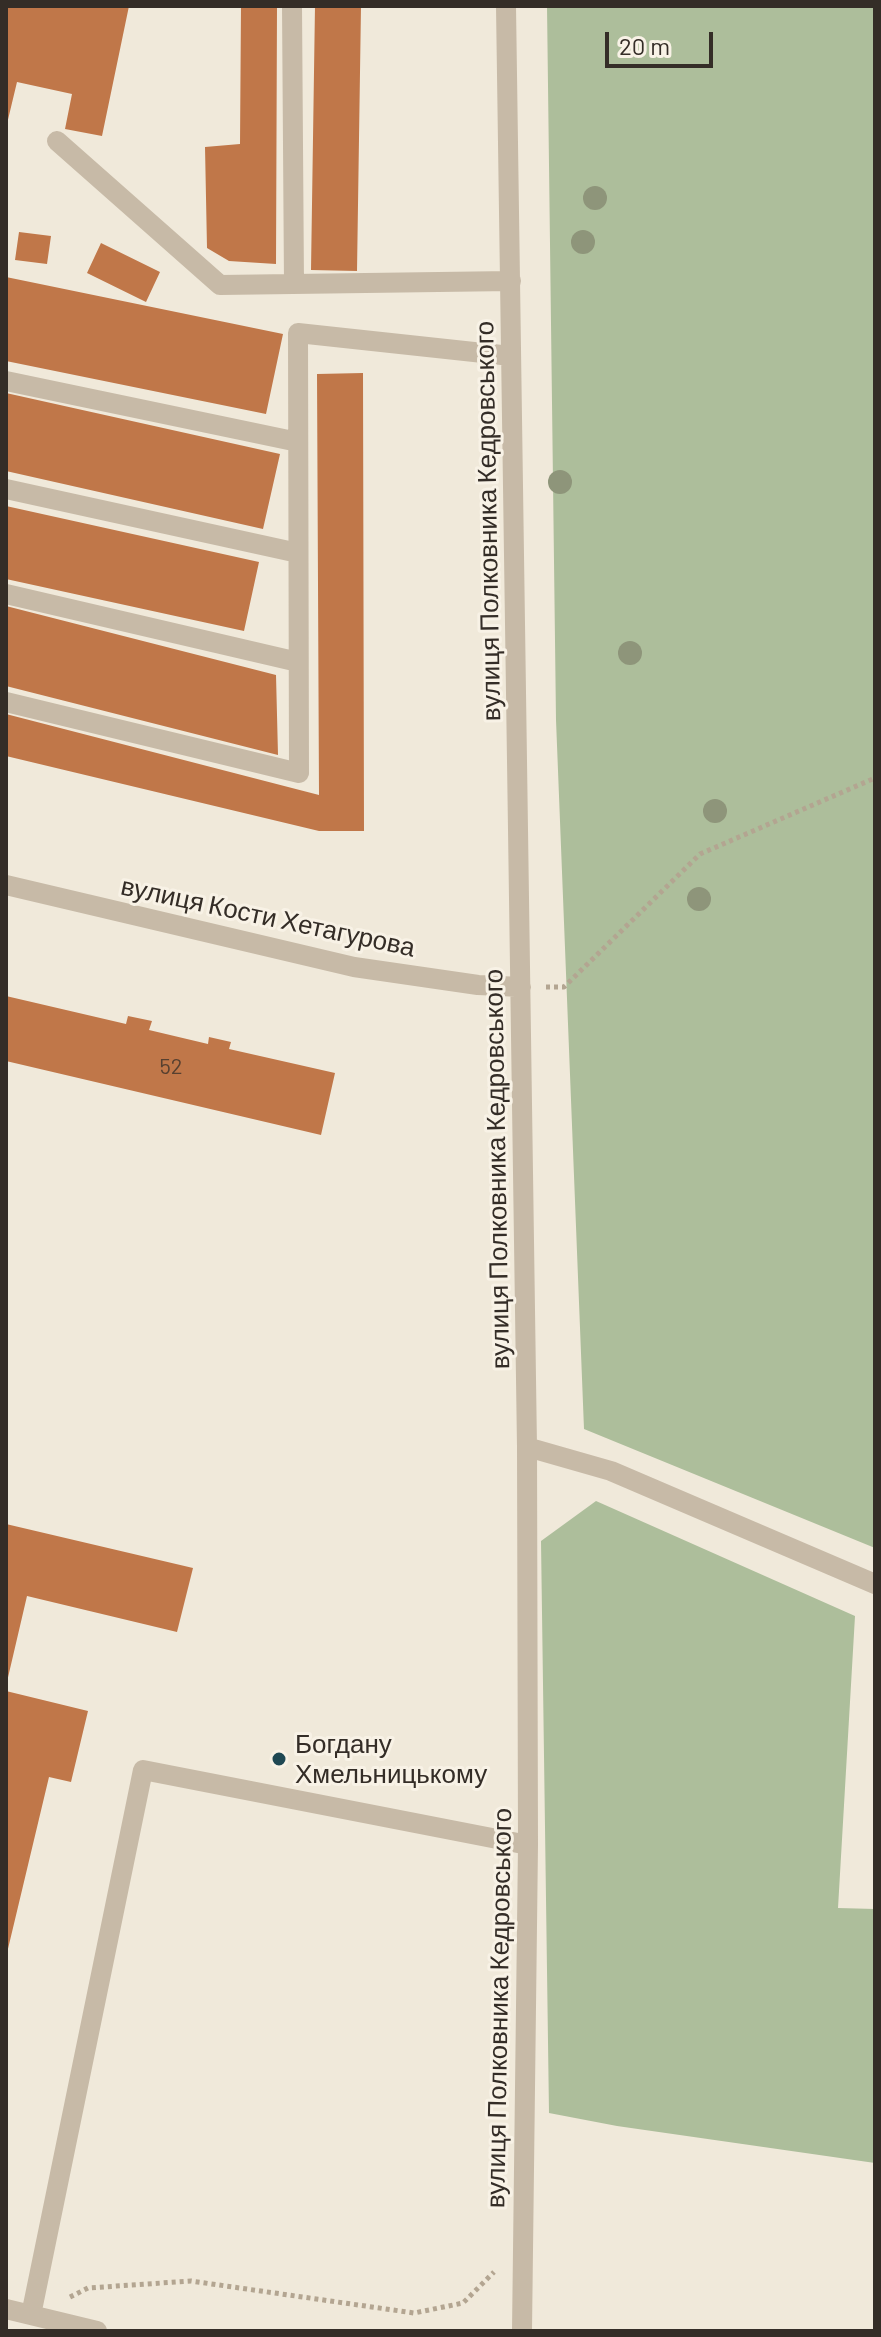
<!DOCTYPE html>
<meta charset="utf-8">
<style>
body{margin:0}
#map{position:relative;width:881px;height:2337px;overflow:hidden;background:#f0e9da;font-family:Barlow,sans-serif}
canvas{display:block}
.frame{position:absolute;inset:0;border:8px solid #342d27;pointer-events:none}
.scale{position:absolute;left:605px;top:32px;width:108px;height:36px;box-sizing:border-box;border:4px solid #342d27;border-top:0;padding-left:10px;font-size:24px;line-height:28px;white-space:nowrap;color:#342d27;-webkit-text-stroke:6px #f8f2e6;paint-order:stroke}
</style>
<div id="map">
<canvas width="881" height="2337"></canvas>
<div class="frame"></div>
<div class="scale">20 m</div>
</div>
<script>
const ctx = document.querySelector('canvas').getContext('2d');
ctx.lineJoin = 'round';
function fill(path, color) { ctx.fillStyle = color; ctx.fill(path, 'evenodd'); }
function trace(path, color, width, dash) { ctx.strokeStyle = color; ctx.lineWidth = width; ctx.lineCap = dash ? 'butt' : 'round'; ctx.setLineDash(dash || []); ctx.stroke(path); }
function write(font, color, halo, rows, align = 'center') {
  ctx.font = font + ' Barlow,sans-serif'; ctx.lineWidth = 6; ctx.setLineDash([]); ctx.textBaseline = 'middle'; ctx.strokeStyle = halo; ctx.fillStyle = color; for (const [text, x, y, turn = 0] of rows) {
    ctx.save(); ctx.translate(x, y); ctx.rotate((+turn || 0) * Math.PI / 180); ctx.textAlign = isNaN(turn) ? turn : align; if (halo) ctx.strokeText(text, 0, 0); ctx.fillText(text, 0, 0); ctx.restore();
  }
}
fill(new Path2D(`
 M547,6H875V1548L584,1429L556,720Z
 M596,1501L855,1616L838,1908L875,1909V2163L617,2126L549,2113L541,1541Z`), '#adbe9b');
fill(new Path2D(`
 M6,6H129L102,136L65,129L72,94L17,82L6,128Z
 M241,6H277L276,264L229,261L207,248L205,147L240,144Z
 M315,6H361L357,271L311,270Z
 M19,232L51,236L47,264L15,260Z
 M101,243L160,272L146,302L87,273Z
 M6,277L283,334L266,414L6,361Z
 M363,373L364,831H319L6,756V714L319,795L317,374Z
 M6,393L280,454L263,529L6,471Z
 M6,506L259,562L244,631L6,579Z
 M6,606L276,675L278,755L6,686Z
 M6,996L126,1024L128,1016L152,1021L149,1030L208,1044L209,1037L231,1042L229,1049L335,1073L321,1135L6,1061Z
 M6,1524L193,1568L177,1632L27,1596L6,1686Z
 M6,1691L88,1711L71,1782L49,1777L7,1953Z`), '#c07749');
trace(new Path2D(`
 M546,987H564L700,854L875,778
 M70,2297L88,2288L191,2281L414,2313L463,2303L494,2272`), '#b3a591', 5, [4, 4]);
trace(new Path2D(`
 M292,6L294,284
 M506,6L527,1447L528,1845L522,2331
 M57,141L220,285L511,281
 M6,381L298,442
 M6,489L298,553
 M6,594L298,662
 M6,702L299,773L298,333L511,356
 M6,885L354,967L478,985L521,987
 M527,1447L611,1471L875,1584
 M6,2309L97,2331
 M31,2315L143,1770L528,1845`), '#c7baa7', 20);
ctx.fillStyle = '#8e957a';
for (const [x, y] of [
 [595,198],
 [583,242],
 [560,482],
 [630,653],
 [715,811],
 [699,899]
]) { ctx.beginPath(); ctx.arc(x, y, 12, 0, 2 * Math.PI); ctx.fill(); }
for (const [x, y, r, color] of [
 [279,1759,8,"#1f4853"]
]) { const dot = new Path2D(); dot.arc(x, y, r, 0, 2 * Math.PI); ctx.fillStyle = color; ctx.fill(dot); trace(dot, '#f8f2e6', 3); }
write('22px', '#574030', null, [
 ["52",171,1067]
]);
write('26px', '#342d27', '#f8f2e6', [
 ["вулиця Полковника Кедровського",488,521,-91],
 ["вулиця Кости Хетагурова",268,917,12],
 ["вулиця Полковника Кедровського",497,1169,-91],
 ["вулиця Полковника Кедровського",499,2008,-89]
]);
write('26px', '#342d27', '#f8f2e6', [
 ["Богдану",295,1744],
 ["Хмельницькому",295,1774]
], 'left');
</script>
